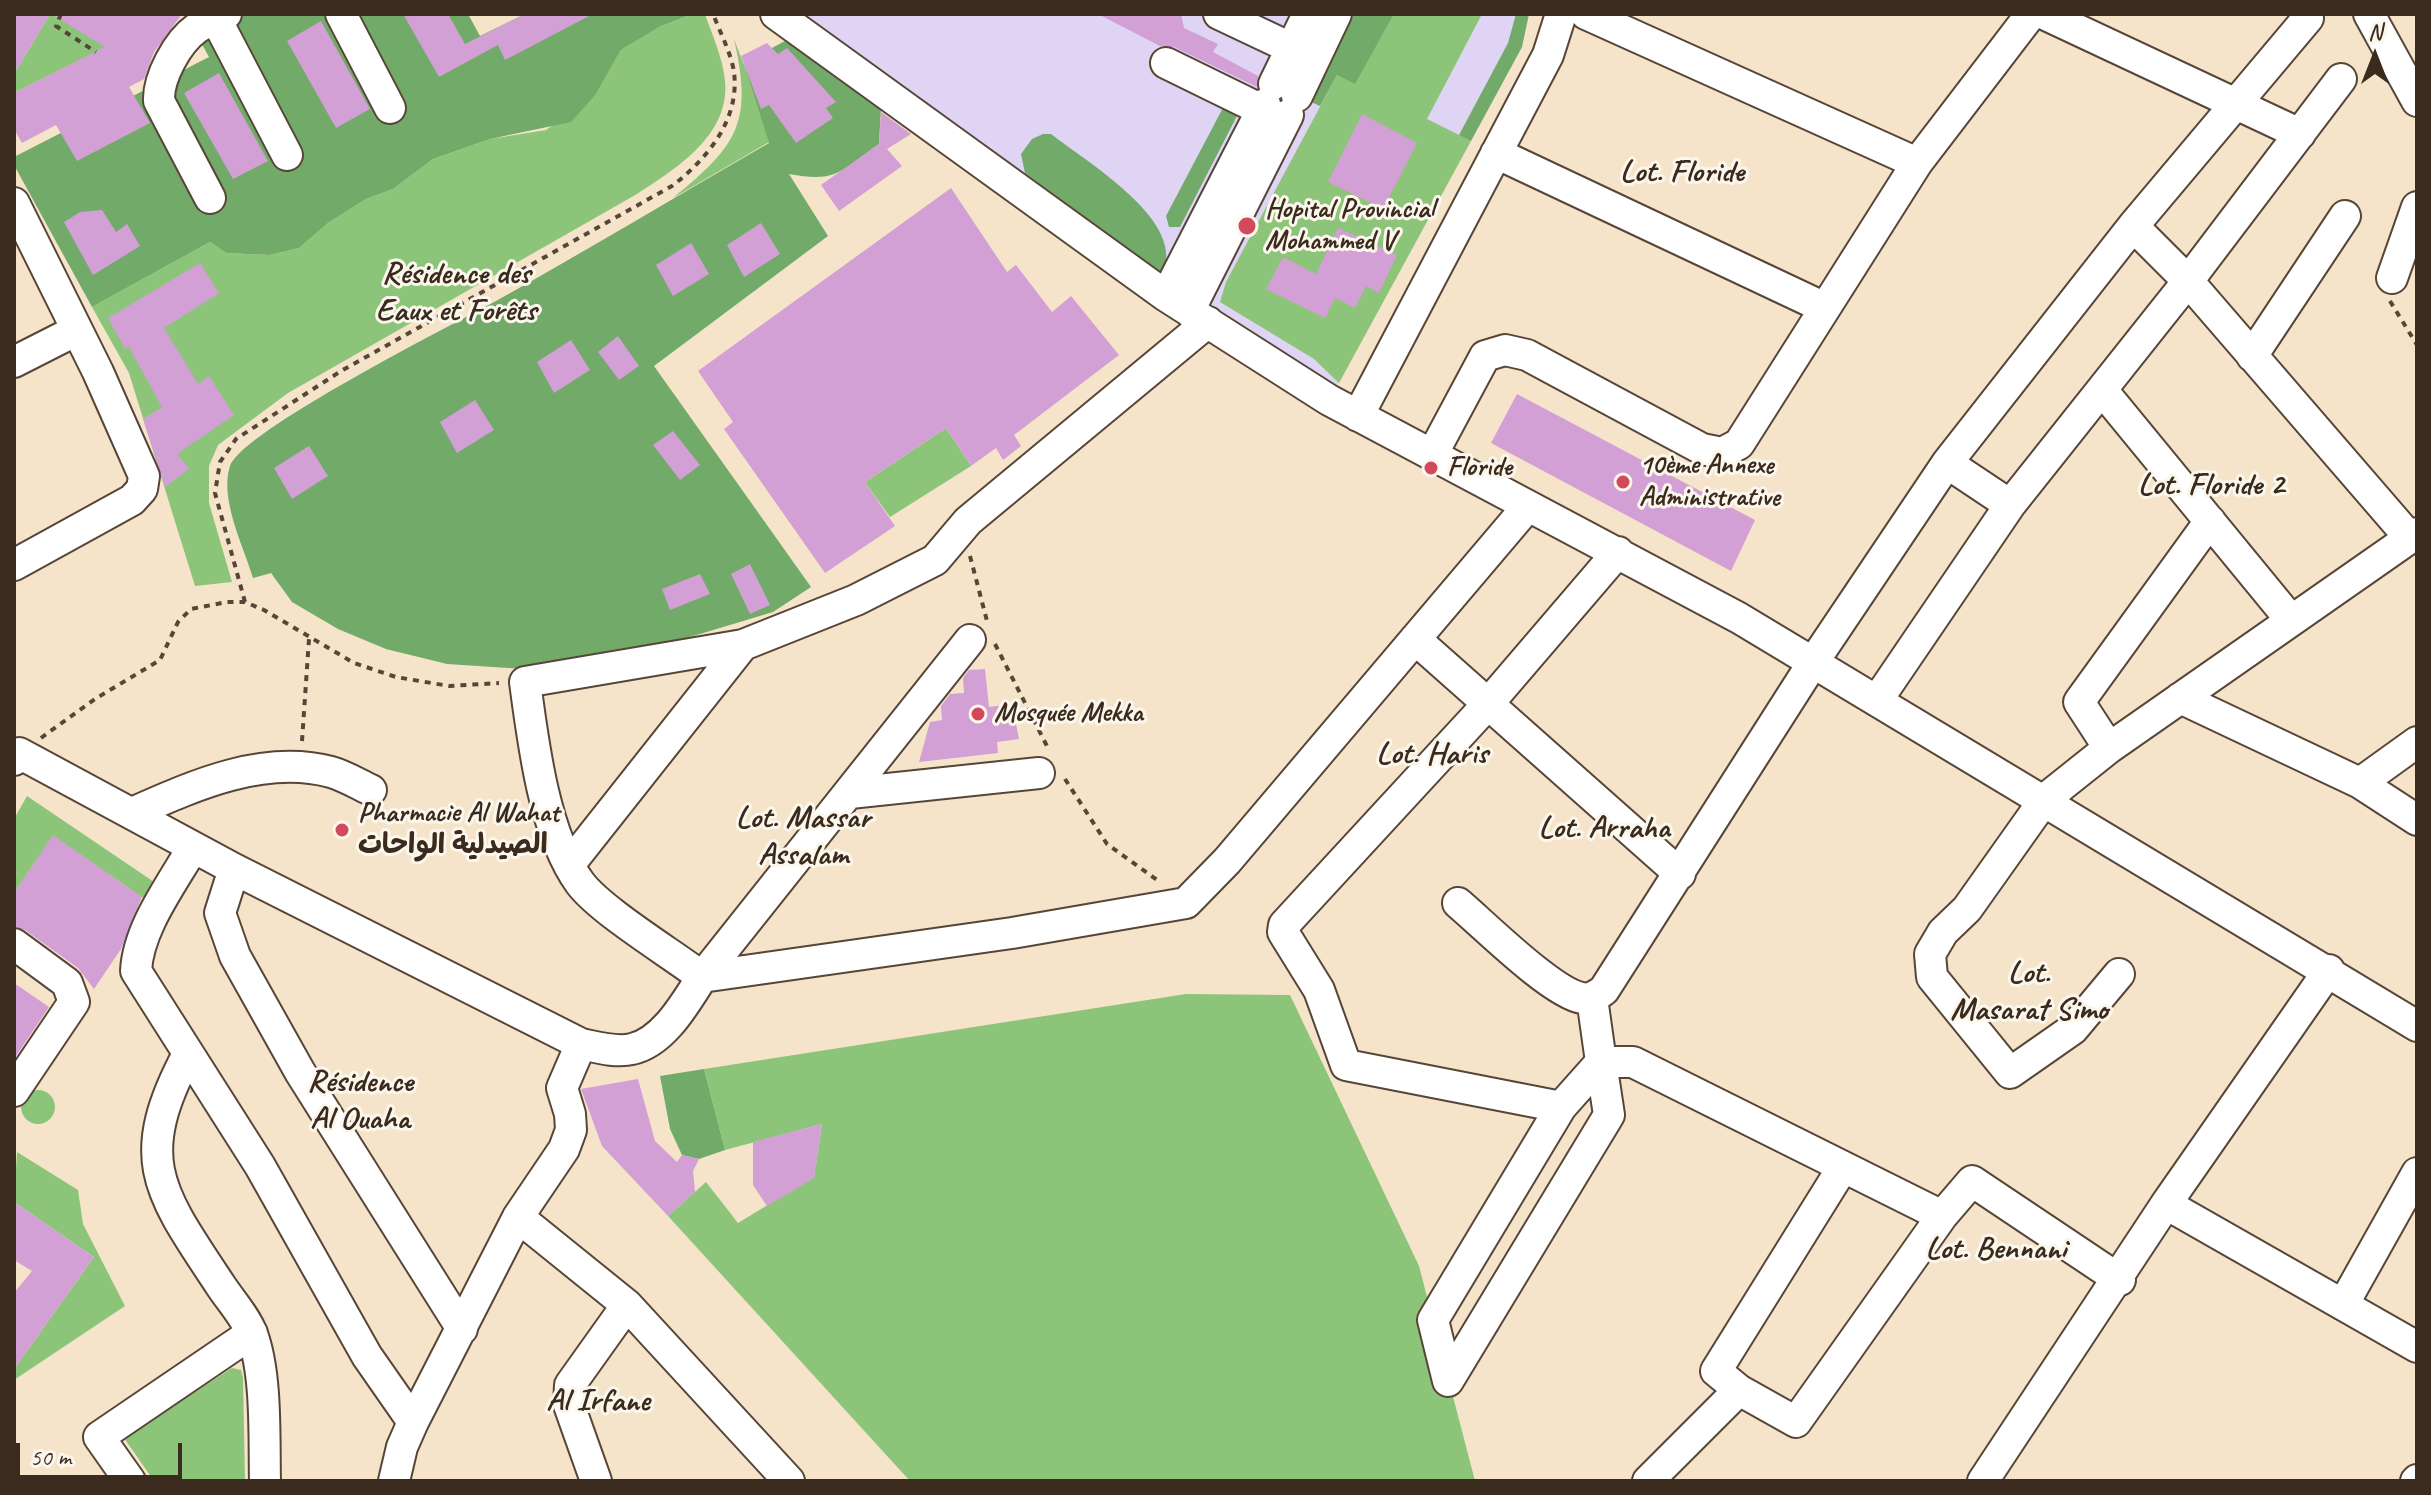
<!DOCTYPE html>
<meta charset="utf-8">
<style>
body{margin:0}
#map{position:relative;width:2431px;height:1495px;overflow:hidden;background:#f5e3ca;font-family:Caveat,sans-serif}
canvas{display:block}
.frame{position:absolute;inset:0;border:16px solid #3b2a1e;pointer-events:none}
.north{position:absolute;left:2335px;top:16px;width:80px;height:80px;-webkit-text-stroke:6px #fbf7ec;paint-order:stroke;rotate:0deg;font-size:22px;font-weight:700;line-height:32px;text-align:center;color:#3b2a1e}
.north::after{content:'';display:block;margin:auto;width:28px;height:36px;background:#3b2a1e;clip-path:polygon(50% 0,100% 100%,50% 72%,0 100%)}
.scale{position:absolute;left:16px;top:1443px;width:166px;height:36px;box-sizing:border-box;border:4px solid #3b2a1e;border-top:0;padding-left:10px;font-size:24px;line-height:28px;white-space:nowrap;color:#3b2a1e;-webkit-text-stroke:6px #fbf7ec;paint-order:stroke}
</style>
<div id="map">
<canvas width="2431" height="1495"></canvas>
<div class="frame"></div>
<div class="north">N</div>
<div class="scale">50 m</div>
</div>
<script>
const ctx = document.querySelector('canvas').getContext('2d');
ctx.lineJoin = 'round';
function fill(path, color) { ctx.fillStyle = color; ctx.fill(path, 'evenodd'); }
function trace(path, color, width, dash) { ctx.strokeStyle = color; ctx.lineWidth = width; ctx.lineCap = dash ? 'butt' : 'round'; ctx.setLineDash(dash || []); ctx.stroke(path); }
function write(font, color, halo, rows, align = 'center') {
  ctx.font = font + ' Caveat,"Playpen Sans Arabic",sans-serif'; ctx.lineWidth = 6; ctx.setLineDash([]); ctx.textBaseline = 'middle'; ctx.strokeStyle = halo; ctx.fillStyle = color; for (const [text, x, y, turn = 0] of rows) {
    ctx.save(); ctx.translate(x, y); ctx.rotate((+turn || 0) * Math.PI / 180); ctx.textAlign = isNaN(turn) ? turn : align; if (halo) ctx.strokeText(text, 0, 0); ctx.fillText(text, 0, 0); ctx.restore();
  }
}
fill(new Path2D(`
 M776,14H1529L1522,47L1329,400Z`), '#dfd4f4');
fill(new Path2D(`
 M50,14H139L130,35L14,93V74Z
 M693,14H705C712,35 723,58 725,81C730,135 677,168 637,194L288,393L218,445L209,466V503L232,582L195,586L129,373L92,307L210,242L226,253L270,255L299,248L328,223L366,199L393,189L433,159L490,139L546,130L596,94L621,50L661,26Z
 M1394,14H1482L1427,119L1471,141L1339,383L1314,359L1220,302L1226,282L1337,75L1355,83Z
 M734,39L761,109L769,142L673,198C738,145 753,123 734,39Z
 M946,428L971,466L890,517L865,482Z
 M27,796L160,886L152,904L53,836L14,893V819Z
 M1186,994L1290,995L1419,1266L1475,1481H910L668,1216L706,1182L738,1223L814,1177L822,1124L725,1150L704,1069Z
 M21 1107a17 17 0 1 1 34 0a17 17 0 1 1-34 0Z
 M17,1152L78,1190L83,1224L125,1306L14,1380V1369L94,1257L14,1202Z
 M232,1368L241,1370L243,1378L245,1481H154L124,1438Z`), '#8cc579');
fill(new Path2D(`
 M243,14H468L480,36L525,14H693L661,26L621,50L596,94L571,122L490,139L433,159L393,189L366,199L328,223L299,248L270,255L226,253L210,242L92,307L14,165V157L209,57L198,37Z
 M1354,14H1394L1355,84L1337,75L1320,106L1311,102Z
 M1516,14H1529L1522,47L1471,141L1459,135L1508,43Z
 M785,41L881,107L879,144C840,171 838,183 789,174L828,236L654,366L811,587L773,612L690,637L584,662L524,669L447,664L386,649L338,629L292,602L271,573L253,578C244,547 219,499 230,466C242,431 452,325 496,301C588,250 678,195 769,143L744,63Z
 M1225,104L1240,110L1180,227H1169L1166,216Z
 M1043,134H1051C1085,161 1183,218 1164,270L1158,274L1025,173L1021,154L1032,139Z
 M704,1069L725,1150L699,1159L682,1155L670,1129L660,1076Z`), '#71aa69');
fill(new Path2D(`
 M14,14H50L14,74Z
 M51,14H182L154,52L144,79L129,87L150,123L77,161L56,125L22,143L14,129V93L105,47Z
 M403,14H448L465,44L525,14H593L505,60L498,45L439,77Z
 M1098,14H1181L1184,28L1218,44L1213,52L1258,76L1257,87L1174,47L1160,46Z
 M321,21L370,109L336,128L287,41Z
 M767,43L778,54L787,48L836,102L826,108L833,118L796,143L769,105L761,109L741,56Z
 M219,73L268,161L233,179L184,93Z
 M881,112L911,134L887,149L902,166L839,211L821,185L879,144Z
 M1362,114L1417,143L1383,209L1328,182Z
 M951,188L1007,272L1016,265L1052,312L1071,296L1119,355L1014,435L1021,446L1003,460L996,448L971,466L946,428L865,482L895,526L825,573L724,429L733,422L698,371Z
 M102,210L116,232L127,224L140,246L93,275L64,222L80,212Z
 M761,223L780,254L744,277L727,245Z
 M1338,228L1397,255L1379,293L1366,286L1355,308L1335,298L1325,318L1266,289L1283,257L1316,274Z
 M691,243L709,274L673,296L656,265Z
 M200,263L219,293L164,328L198,384L209,376L234,415L177,454L189,469L165,487L143,419L162,407L129,347L125,349L108,318Z
 M618,336L639,366L619,380L598,352Z
 M571,340L590,370L554,393L537,362Z
 M1517,394L1755,520L1731,571L1491,443Z
 M475,400L494,430L457,453L440,422Z
 M673,431L700,465L680,480L653,445Z
 M309,446L328,476L292,499L274,468Z
 M750,564L770,605L750,614L731,574Z
 M700,574L710,594L670,610L662,589Z
 M985,669L989,707L1012,704L1019,739L997,742L998,753L919,762L930,722L942,720L941,706L950,694L964,693L963,678L969,670Z
 M53,835L142,897L121,949L94,989L78,968L25,930L14,926V893Z
 M14,983L49,1007L14,1059Z
 M638,1079L655,1141L677,1162L682,1155L699,1159L693,1171L695,1192L668,1216L602,1146L581,1089Z
 M822,1124L814,1178L767,1206L753,1185V1142Z
 M14,1202L94,1257L14,1369V1293L32,1271L14,1260Z`), '#d2a0d4');
const minor = new Path2D(`
 M341,14L390,108
 M776,14L1166,296L1329,400L1739,618L2417,1026
 M1219,14L1314,59
 M1586,14L1917,163
 M2044,14L2300,134
 M2369,14L2417,101
 M216,19L287,155
 M1166,63L1262,110
 M1274,84L1308,14
 M1297,96L1336,14
 M1496,153L1825,308
 M210,198L159,101C158,78 177,42 197,28C205,22 217,19 226,14
 M14,203L98,372L144,476L142,489L132,500L14,565
 M2133,226L2188,281L2410,538
 M2392,278L2417,207
 M1166,296L1265,104
 M1189,311L1288,115
 M1208,322L968,521L935,560L856,600L743,645L525,682C533,742 544,834 580,883C601,911 672,954 702,977L1012,933L1186,903L1227,861L1528,506
 M2252,356L2345,216
 M14,362L77,330
 M2102,390L2290,619
 M1358,416L1548,55L1561,14
 M1432,455L1485,356L1505,350L1527,355L1702,449L1722,453L1739,444L1917,163L2031,14
 M1947,463L2010,505
 M1415,639L1680,874
 M2180,698L2360,783L2417,820
 M1878,699L2010,505L2188,281L2341,79
 M2109,748L2079,702L2210,521
 M14,760L19,753L234,869L581,1044C596,1047 616,1053 632,1049C664,1042 686,1002 702,977L970,640
 M2360,783L2417,742
 M850,793L1039,773
 M132,813C193,786 263,754 331,772C345,776 358,784 371,790
 M193,847C172,884 138,928 136,971L260,1166L367,1356L413,1422
 M569,865L743,645
 M234,869L220,913L235,956L300,1072L462,1329
 M1458,903C1484,925 1552,993 1582,998C1591,1000 1597,995 1604,990L1814,661L1947,463L2133,226L2308,18
 M14,944L67,983L74,1002L14,1091
 M2119,974L2073,1029L2010,1073L1932,977L1930,954L1943,932L1967,909L2045,799L2109,748L2417,533
 M1592,998L1601,1062H1633L1942,1216L1972,1181L2120,1280
 M188,1054C132,1159 158,1191 219,1283C229,1299 246,1317 252,1334C267,1375 264,1437 265,1481
 M1561,1107L1346,1065L1319,990L1283,932L1284,925L1487,705L1618,552
 M1843,1167L1716,1371L1739,1390L1796,1422L1942,1216
 M2166,1204L2417,1347
 M518,1217L627,1305L789,1481
 M2343,1305L2417,1173
 M1448,1381L1433,1320L1561,1107L1601,1062
 M1448,1381L1609,1115L1601,1062
 M130,1481L99,1437L252,1333
 M394,1481L402,1447L413,1422L518,1217L564,1149L571,1130L570,1114L562,1088L581,1044
 M596,1481L569,1405L570,1385L627,1305
 M1648,1481L1739,1390
 M1983,1481L2166,1204L2329,970
 M2416,1481L2417,1480`);
trace(minor, '#574638', 34);
trace(new Path2D(`
 M61,14L56,26L96,52
 M2390,301L2417,345
 M970,556L987,621
 M245,602L215,493L220,462L236,439L341,371L672,186C707,159 740,120 734,72C731,53 720,32 713,14
 M995,644L1049,750
 M41,738L95,699L160,660L178,622L191,609L227,602H245L264,610L354,663L396,677L449,686L499,683
 M302,741L309,639
 M1065,779L1107,844L1160,882`), '#574638', 4, [6, 6]);
trace(minor, '#fff', 30);
for (const [x, y, r, color] of [
 [1247,226,10,"#d1495b"],
 [1431,468,8,"#d1495b"],
 [1623,482,8,"#d1495b"],
 [978,714,8,"#d1495b"],
 [342,830,8,"#d1495b"]
]) { const dot = new Path2D(); dot.arc(x, y, r, 0, 2 * Math.PI); ctx.fillStyle = color; ctx.fill(dot); trace(dot, '#fbf7ec', 3); }
write('bold 28px', '#3b2a1e', '#fbf7ec', [
 ["Hopital Provincial",1265,210],
 ["Mohammed V",1265,242],
 ["10ème Annexe",1639,466],
 ["Administrative",1639,498],
 ["Floride",1447,468],
 ["Mosquée Mekka",994,714],
 ["Pharmacie Al Wahat",358,814],
 ["الصيدلية الواحات",358,846]
], 'left');
write('bold 32px', '#3b2a1e', '#fbf7ec', [
 ["Lot. Floride",1682,173],
 ["Résidence des",456,275],
 ["Eaux et Forêts",456,312],
 ["Lot. Floride 2",2211,486],
 ["Lot. Haris",1432,755],
 ["Lot. Massar",803,819],
 ["Assalam",803,856],
 ["Lot. Arraha",1604,829],
 ["Lot.",2029,974],
 ["Masarat Simo",2029,1011],
 ["Résidence",360,1083],
 ["Al Ouaha",360,1120],
 ["Lot. Bennani",1996,1250],
 ["Al Irfane",598,1402]
]);
</script>
